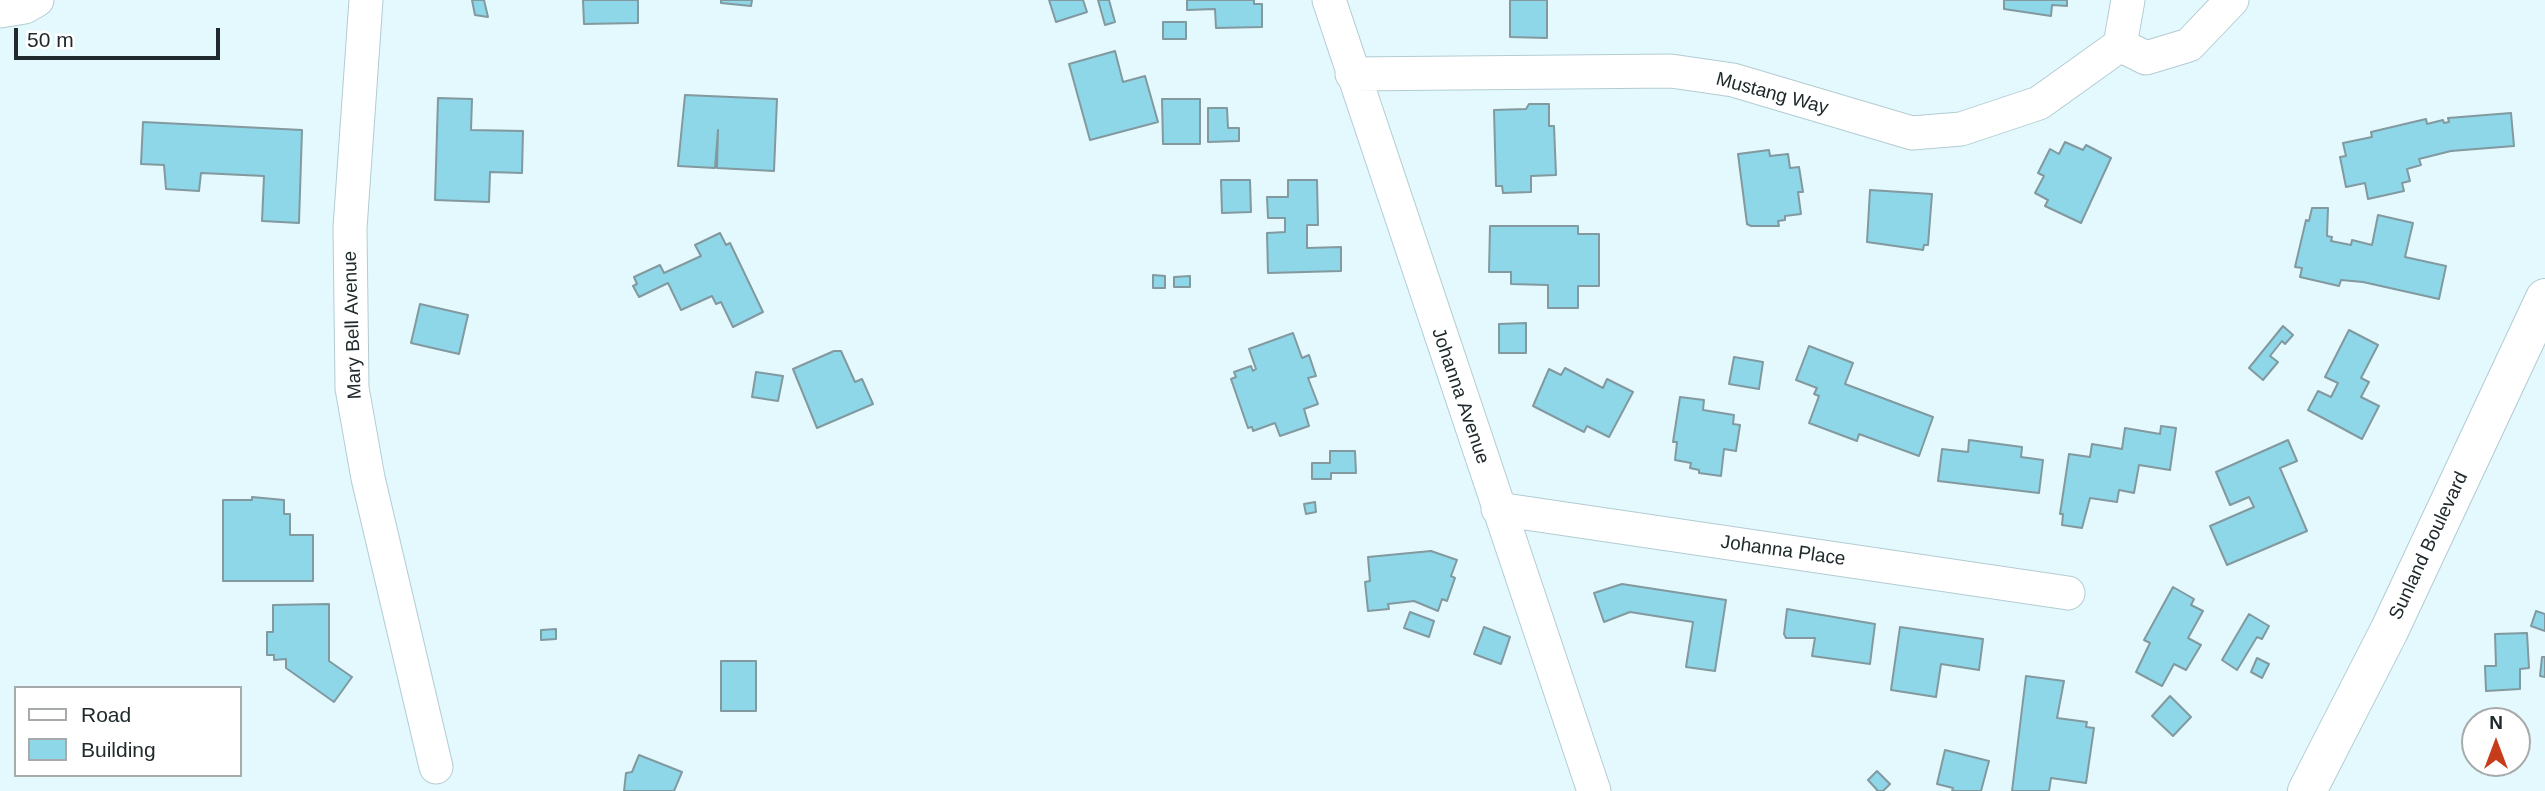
<!DOCTYPE html>
<style>
body{margin:0}
#map{position:relative;width:2545px;height:791px;overflow:hidden;background:#e4f9fe;font-family:Arial,sans-serif}
canvas{display:block}
.legend{position:absolute;left:14px;top:686px;width:228px;height:91px;box-sizing:border-box;background:#fff;border:2px solid #a6aaab;margin:0;padding:9px 12px;list-style:none;font-size:21px;color:#202a2d}
.legend li{display:flex;align-items:center;gap:14px;height:35px}
.legend b{width:35px;border:2px solid #a6aaab}
.north{position:absolute;left:2461px;top:707px;width:70px;height:70px;box-sizing:border-box;background:#fff;border:2px solid #a6aaab;border-radius:50%;rotate:0deg;font-size:19px;font-weight:700;line-height:28px;text-align:center;color:#202a2d}
.north::after{content:'';display:block;margin:auto;width:24px;height:32px;background:#c73d1c;clip-path:polygon(50% 0,100% 100%,50% 72%,0 100%)}
.scale{position:absolute;left:14px;top:28px;width:206px;height:32px;box-sizing:border-box;border:4px solid #202a2d;border-top:0;padding-left:9px;font-size:21px;line-height:24px;white-space:nowrap;color:#202a2d;-webkit-text-stroke:5px #fff;paint-order:stroke}
</style>
<div id="map">
<canvas width="2545" height="791"></canvas>
<ul class="legend">
<li><b style="height:9px;background:#fff"></b>Road</li>
<li><b style="height:19px;background:#8ed7e8"></b>Building</li>
</ul>
<div class="north">N</div>
<div class="scale">50 m</div>
</div>
<script>
const ctx = document.querySelector('canvas').getContext('2d');
ctx.lineJoin = 'round';
function fill(path, color) { ctx.fillStyle = color; ctx.fill(path, 'evenodd'); }
function trace(path, color, width, dash) { ctx.strokeStyle = color; ctx.lineWidth = width; ctx.lineCap = dash ? 'butt' : 'round'; ctx.setLineDash(dash || []); ctx.stroke(path); }
function write(font, color, halo, rows, align = 'center') {
  ctx.font = font + ' Arial,sans-serif'; ctx.lineWidth = 5; ctx.setLineDash([]); ctx.textBaseline = 'middle'; ctx.strokeStyle = halo; ctx.fillStyle = color; for (const [text, x, y, turn = 0] of rows) {
    ctx.save(); ctx.translate(x, y); ctx.rotate((+turn || 0) * Math.PI / 180); ctx.textAlign = isNaN(turn) ? turn : align; if (halo) ctx.strokeText(text, 0, 0); ctx.fillText(text, 0, 0); ctx.restore();
  }
}
const building = new Path2D(`
 M472,0H484L488,17L475,15Z
 M583,0H638V23L584,24Z
 M721,0H752L751,6L721,3Z
 M1049,0H1083L1087,12L1056,22Z
 M1098,0H1109L1115,22L1105,25Z
 M1187,0H1254V4H1262V27L1216,28L1215,9L1187,10Z
 M1510,0H1547V38L1510,37Z
 M2004,0H2067V6L2052,5L2051,16L2004,9Z
 M1163,22H1186V39H1163Z
 M1115,51L1123,82L1145,76L1158,122L1090,140L1069,64Z
 M685,95L777,99L774,171L717,168L718,130L715,168L678,166Z
 M438,98L472,99L471,130L523,131L522,173L490,172L489,202L435,200Z
 M1162,99H1200V144H1163Z
 M1529,104H1549V126H1554L1556,175L1531,176V192L1503,193L1502,186H1496L1494,110L1526,109Z
 M1208,108H1227L1228,128H1239V141L1208,142Z
 M2511,113L2514,146L2451,151L2419,159L2421,165L2407,169L2410,181L2402,183L2404,191L2368,199L2365,183L2346,187L2340,157L2346,156L2343,143L2372,137L2371,132L2426,119L2427,124L2443,120L2444,123L2449,122L2448,118Z
 M143,122L302,130L299,223L262,221L264,176L201,173L199,191L166,189L164,165L141,164Z
 M2065,142L2083,150L2086,145L2111,158L2081,223L2045,206L2048,200L2035,193L2044,176L2038,173L2050,149L2059,154Z
 M1769,150L1770,156L1788,154L1790,168L1799,167L1803,192H1798L1801,214L1785,216V220L1778,221L1779,226H1751L1747,224L1738,154Z
 M1221,180H1250L1251,212L1222,213Z
 M1288,180H1317L1318,225H1307V248L1341,247V271L1268,273L1267,233L1285,232V218H1268L1267,197H1288Z
 M1870,190L1932,194L1928,245H1924L1923,250L1867,242Z
 M2312,208H2328L2327,236L2332,237L2331,241L2351,245L2352,240L2372,245L2378,215L2413,223L2405,257L2446,266L2439,299L2363,282L2341,280L2339,286L2300,277L2302,268L2295,267L2306,220L2309,221Z
 M1490,226H1578V234H1599V286H1578V308H1548V285L1511,284V272H1489Z
 M720,233L726,245L730,243L763,312L733,327L721,302L716,304L712,296L681,310L668,283L639,297L633,286L637,284L634,277L660,265L664,273L701,256L695,245Z
 M1153,275L1165,276V288H1153Z
 M1190,276V287H1174V277Z
 M420,304L468,315L459,354L411,343Z
 M1526,323V353H1499V324Z
 M2283,326L2293,335L2285,344L2282,341L2270,356L2278,362L2263,380L2249,368Z
 M2349,330L2378,345L2361,378L2369,382L2361,397L2379,406L2362,439L2308,410L2318,391L2331,397L2338,383L2325,377Z
 M1293,333L1302,358L1309,355L1316,376L1308,378L1318,404L1304,409L1309,426L1280,436L1275,423L1253,431L1252,427L1248,428L1231,379L1236,377L1234,372L1251,366L1253,371L1256,369L1249,349Z
 M1809,346L1853,363L1845,384L1933,417L1919,456L1859,434L1857,441L1809,423L1819,396L1814,394L1817,388L1796,380Z
 M834,351H841L855,382L862,379L873,404L817,428L793,369Z
 M1734,357L1763,362L1759,389L1729,384Z
 M1565,368L1603,388L1607,379L1633,392L1609,437L1587,426L1584,432L1533,406L1549,369L1561,375Z
 M756,372L783,376L778,401L752,397Z
 M1680,397L1704,400L1703,410L1734,415L1733,424L1740,425L1736,451L1724,449L1721,476L1699,473V470L1690,468L1691,463L1675,460L1677,442H1673Z
 M2161,426L2176,428L2170,470L2139,465L2134,493L2119,490L2117,502L2090,498L2082,528L2062,525L2063,514H2060L2069,454L2090,457L2092,444L2122,449L2125,428L2160,434Z
 M1969,440L2022,447L2021,457L2043,460L2039,493L1938,481L1942,449L1968,452Z
 M2288,440L2297,461L2280,468L2307,531L2227,565L2210,526L2254,507L2249,497L2230,505L2216,472Z
 M1330,451H1355L1356,473H1331V479H1312V463H1330Z
 M252,497L284,500V514H290V535H313V581H223V500H252Z
 M1315,502L1316,512L1306,514L1304,504Z
 M1431,551L1457,560L1451,576L1455,578L1447,601L1442,599L1438,611L1414,601L1388,604L1389,609L1368,611L1365,582L1370,581L1368,557Z
 M1622,584L1726,600L1715,671L1686,667L1693,622L1630,612L1604,622L1594,593Z
 M2173,587L2194,599L2191,605L2203,611L2188,638L2201,645L2186,670L2174,664L2162,686L2136,672L2150,643L2144,640Z
 M329,604V661L352,677L334,702L286,668V659L274,660V655H267V632H273V605Z
 M1787,609L1875,624L1870,664L1812,656L1815,638H1786L1784,634Z
 M2536,611L2545,614V631L2531,626Z
 M1410,612L1434,621L1429,637L1404,628Z
 M2249,614L2269,626L2262,639L2257,637L2237,670L2222,660Z
 M1484,627L1510,637L1501,664L1474,654Z
 M1900,627L1983,639L1979,670L1941,664L1936,697L1891,690Z
 M556,629V639L541,640V630Z
 M2527,633L2529,668L2520,669V689L2486,691L2485,666H2496L2495,634Z
 M2542,657H2545V677L2540,676Z
 M2257,658L2269,664L2262,678L2251,672Z
 M721,661H756V711H721Z
 M2026,676L2064,681L2057,718L2087,722L2086,727L2094,728L2086,783L2051,778L2049,791H2012Z
 M2170,696L2191,717L2173,736L2152,716Z
 M2492,712L2515,714V721H2492Z
 M1945,750L1989,761L1981,791H1952L1953,788L1937,784Z
 M639,755L682,772L674,791H624L626,773L632,772Z
 M1877,771L1890,784L1883,791H1878L1868,780Z`);
fill(building, '#8ed7e8');
trace(building, '#81999f', 2);
const street = new Path2D(`
 M366,0L350,228L352,388L368,478L436,767
 M1329,0L1594,791
 M0,11L25,7L37,0
 M2120,45L2146,58L2189,45L2232,0
 M1352,74L1671,71L1733,80L1912,133L1961,129L2039,103L2120,45L2128,0
 M1498,509L2068,593`);
const primary = new Path2D(`
 M2307,791L2389,631L2545,298`);
trace(street, '#b2ccd2', 35);
trace(primary, '#b2ccd2', 40);
trace(street, '#fff', 33);
trace(primary, '#fff', 38);
write('19px', '#202a2d', '#fff', [
 ["Mustang Way",1772,94,15],
 ["Mary Bell Avenue",353,325,-92],
 ["Johanna Avenue",1460,396,71],
 ["Sunland Boulevard",2429,546,-65],
 ["Johanna Place",1783,551,8]
]);
</script>
